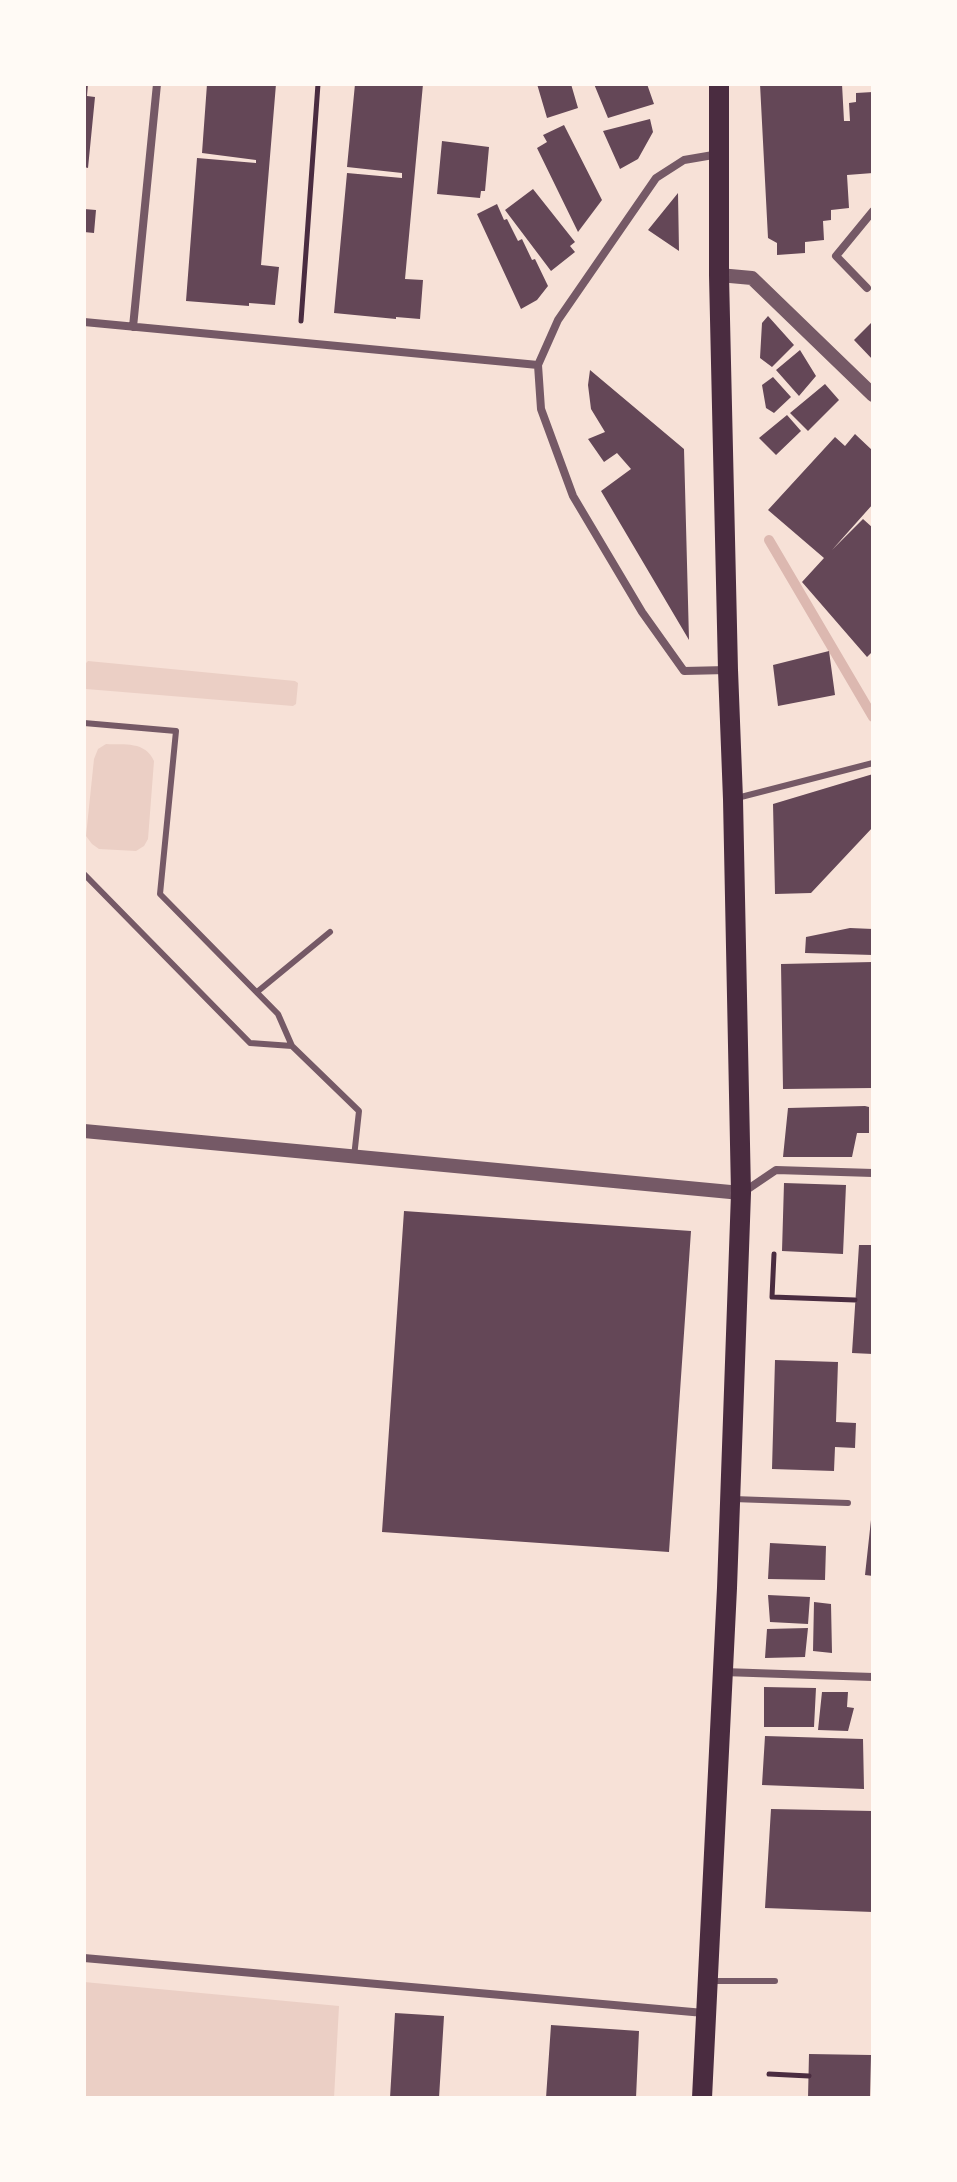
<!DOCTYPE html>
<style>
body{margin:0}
#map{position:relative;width:957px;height:2182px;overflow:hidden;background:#f7e1d7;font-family:"Nunito Sans",sans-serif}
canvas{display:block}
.frame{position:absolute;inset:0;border:86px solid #fffaf5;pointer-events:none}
</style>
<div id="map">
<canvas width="957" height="2182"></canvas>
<div class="frame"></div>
</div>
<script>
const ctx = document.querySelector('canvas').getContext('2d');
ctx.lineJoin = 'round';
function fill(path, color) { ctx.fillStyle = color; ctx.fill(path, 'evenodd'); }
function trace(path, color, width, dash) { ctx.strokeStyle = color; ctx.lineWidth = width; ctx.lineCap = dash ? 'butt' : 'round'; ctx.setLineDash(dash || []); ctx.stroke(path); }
fill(new Path2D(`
 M88,661L295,681L298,683L296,704L293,706L86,689L84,687L85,664Z
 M106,744C125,745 145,741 154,761L148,839L144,846L136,851L99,849L92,844L86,836L94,759L98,749Z
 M84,1982L339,2006L334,2098H84Z`), '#ebcfc5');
trace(new Path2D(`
 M769,540L873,717`), '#dcb8b0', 10);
fill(new Path2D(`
 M84,84H88L87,96L95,97L88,168L84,167Z
 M207,84H276L261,265L279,267L275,305L249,303V306L186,301L197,158L256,163V160L202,153Z
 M355,84H423L405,279L423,280L420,319L396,317V319L334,313L347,173L402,178V173L347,167Z
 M537,84H571L578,108L547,118Z
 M594,84H647L654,104L608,118Z
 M760,84H842L844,121H850L849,103L856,102V93L873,92V173L847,175L849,208L831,210V220L823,221L824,240L805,242V253L777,255V243L768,238Z
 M650,119L653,132L638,159L620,169L603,131Z
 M564,125L602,200L578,232L537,148L547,142L543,135Z
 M442,141L489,147L485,191H481L480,198L437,194Z
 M533,189L575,242L570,246L575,252L551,271L505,210Z
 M678,193L679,251L648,230Z
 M497,204L504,220L507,219L518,241L522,239L532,260L535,259L548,286L537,300L521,309L477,214Z
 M84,209L96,210L94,233L84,232Z
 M768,316L794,345L772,367L760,358L762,323Z
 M873,321V360L854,340Z
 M800,350L816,376L799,396L776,370Z
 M590,370L684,449L689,640L601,491L631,469L617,453L604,462L588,439L605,432L591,409L588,385Z
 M773,377L791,397L774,413L766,408L762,385Z
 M825,384L839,400L808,431L790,413Z
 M787,415L801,431L776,455L759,438Z
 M855,434L873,451V504L832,550L863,519L873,528V651L867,657L802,582L824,558L768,510L835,437L845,446Z
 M829,651L835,695L778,706L773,665Z
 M873,774V827L811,893L775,894L773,804Z
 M850,928L873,929V955L805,953L806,937Z
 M873,962V1088L783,1089L781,964Z
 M865,1106L869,1107V1133H857L852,1157H783L788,1108Z
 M784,1183L846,1185L843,1254L782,1251Z
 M404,1211L691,1231L669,1552L382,1532Z
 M859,1245H873V1354L852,1353Z
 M775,1360L838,1362L836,1422L856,1423L855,1448L835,1447L834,1471L772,1469Z
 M871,1520H873V1576L865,1575Z
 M770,1543L826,1546L825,1580L768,1579Z
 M768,1595L810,1597L808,1624L770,1622Z
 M814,1602L831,1604L832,1653L813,1651Z
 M808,1628L805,1657L765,1658L767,1629Z
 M764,1687L816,1688L814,1727H764Z
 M822,1692H848L847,1707L854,1708L848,1731L818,1730Z
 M765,1736L863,1739L864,1789L762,1785Z
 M771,1809L873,1811V1912L765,1908Z
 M395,2013L444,2016L439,2098H390Z
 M551,2025L639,2031L636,2098H546Z
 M809,2054L871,2055L870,2098H808Z`), '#644757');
trace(new Path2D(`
 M301,321L318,84
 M774,1254L772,1297L855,1300
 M769,2074L809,2076`), '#4a2c40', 5);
trace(new Path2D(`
 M84,723L176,731L160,894L278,1014L292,1046L359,1111L354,1157
 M737,798L873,763
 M84,874L250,1043L292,1046
 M257,992L330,932
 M733,1499L848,1503
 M710,1981H775`), '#755966', 6);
trace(new Path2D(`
 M719,154L684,160L656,178L558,320L538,365L541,409L573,496L642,612L684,671L727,670
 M867,288L836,256L873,211
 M84,322L538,365
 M133,327L157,84
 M745,1191L776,1170L873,1173
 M723,1672L873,1677
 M84,1958L704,2013`), '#755966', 8);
trace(new Path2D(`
 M719,275L752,278L873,395
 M84,1131L741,1193`), '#755966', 14);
trace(new Path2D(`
 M702,2098L727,1588L741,1193L733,799L728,670L719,275V84`), '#4a2c40', 20);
</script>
